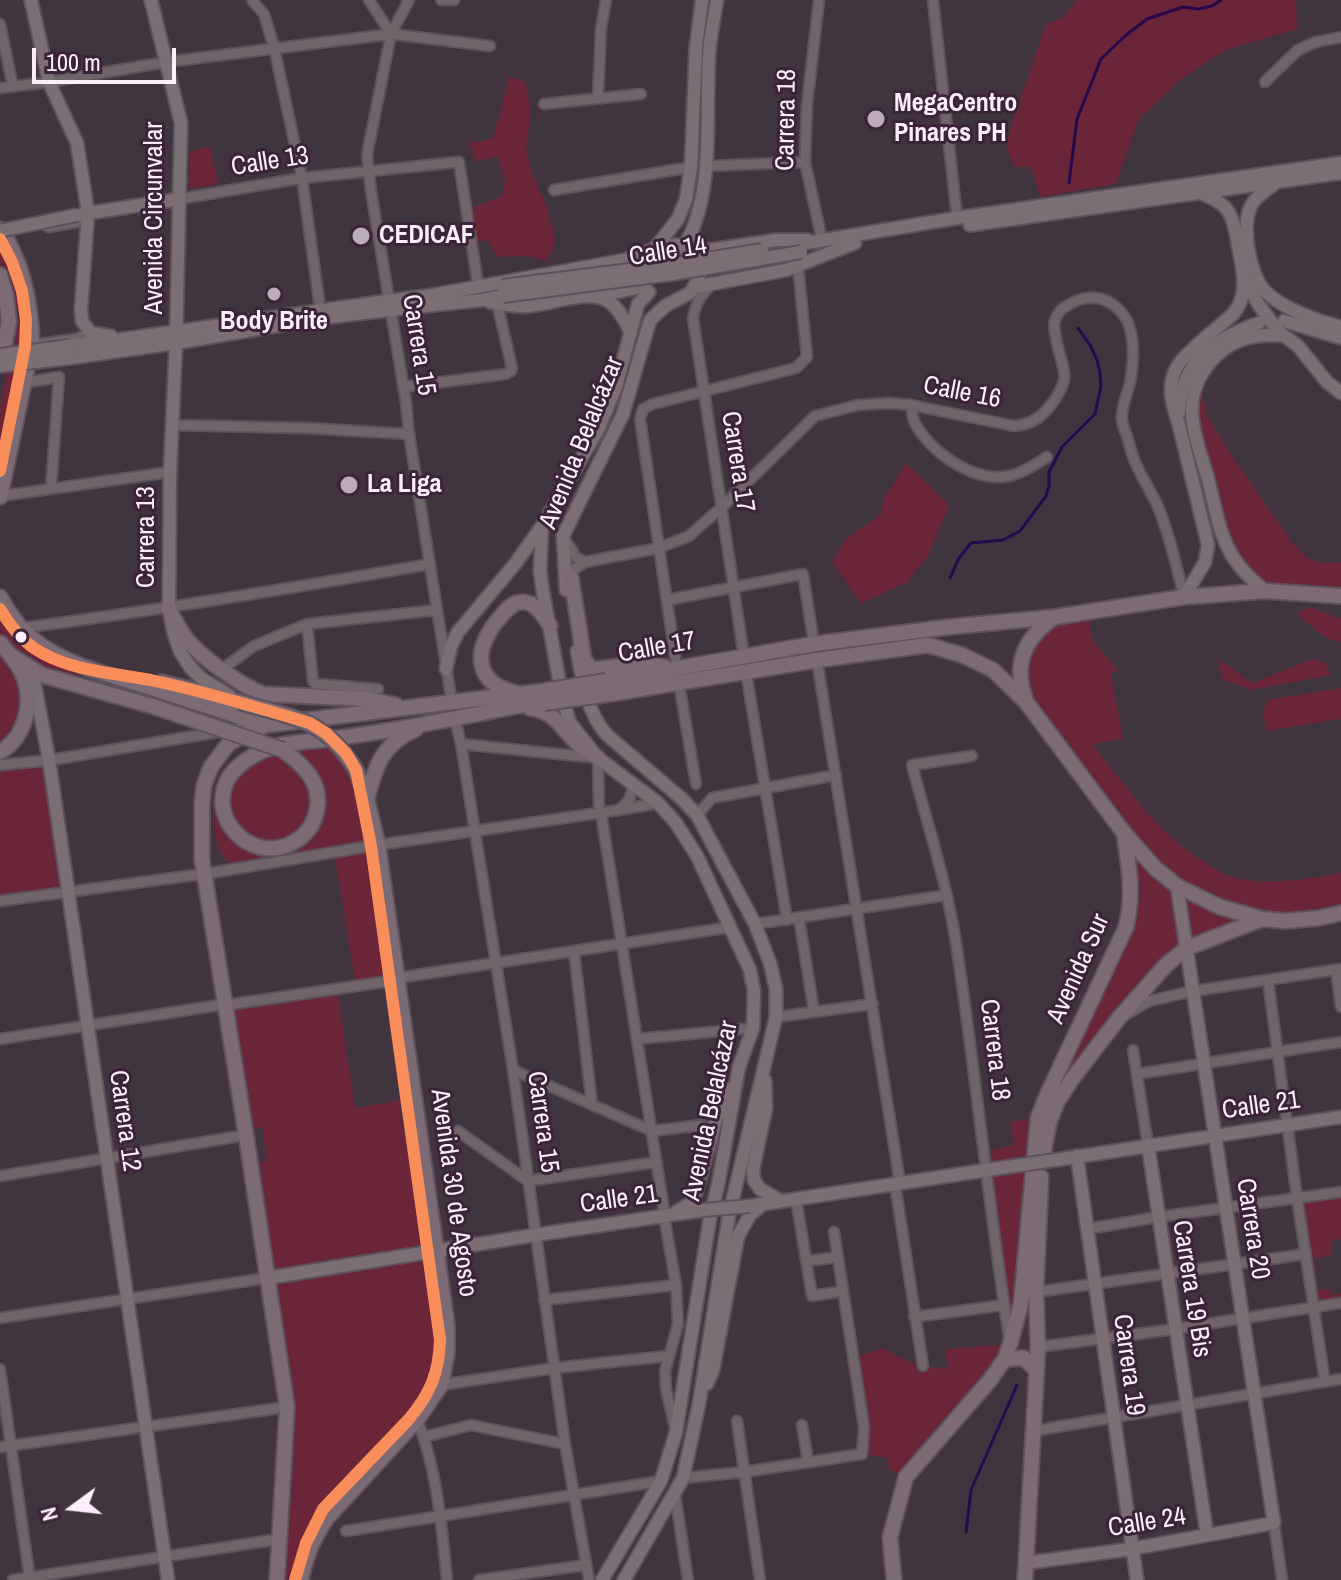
<!DOCTYPE html>
<meta charset="utf-8">
<style>
body{margin:0}
#map{position:relative;width:1341px;height:1580px;overflow:hidden;background:#40343f;font-family:"Archivo Narrow",sans-serif}
canvas{display:block}
.north{position:absolute;left:32px;top:1468px;width:80px;height:80px;-webkit-text-stroke:6px #3b2439;paint-order:stroke;rotate:255deg;font-size:22px;font-weight:700;line-height:32px;text-align:center;color:#fdedfb}
.north::after{content:'';display:block;margin:auto;width:28px;height:36px;background:#fdedfb;clip-path:polygon(50% 0,100% 100%,50% 72%,0 100%)}
.scale{position:absolute;left:32px;top:48px;width:144px;height:36px;box-sizing:border-box;border:4px solid #fdedfb;border-top:0;padding-left:10px;font-size:24px;line-height:28px;white-space:nowrap;color:#fdedfb;-webkit-text-stroke:6px #3b2439;paint-order:stroke}
</style>
<div id="map">
<canvas width="1341" height="1580"></canvas>
<div class="north">N</div>
<div class="scale">100 m</div>
</div>
<script>
const ctx = document.querySelector('canvas').getContext('2d');
ctx.lineJoin = 'round';
function fill(path, color) { ctx.fillStyle = color; ctx.fill(path, 'evenodd'); }
function trace(path, color, width, dash) { ctx.strokeStyle = color; ctx.lineWidth = width; ctx.lineCap = dash ? 'butt' : 'round'; ctx.setLineDash(dash || []); ctx.stroke(path); }
function write(font, color, halo, rows, align = 'center') {
  ctx.font = font + ' "Archivo Narrow",sans-serif'; ctx.lineWidth = 6; ctx.setLineDash([]); ctx.textBaseline = 'middle'; ctx.strokeStyle = halo; ctx.fillStyle = color; for (const [text, x, y, turn = 0] of rows) {
    ctx.save(); ctx.translate(x, y); ctx.rotate((+turn || 0) * Math.PI / 180); ctx.textAlign = isNaN(turn) ? turn : align; if (halo) ctx.strokeText(text, 0, 0); ctx.fillText(text, 0, 0); ctx.restore();
  }
}
fill(new Path2D(`
 M1078,0H1296L1297,29L1225,50L1180,80L1138,120L1116,184L1040,197L1031,167H1014L1006,145L1011,126L1046,24L1062,18Z
 M509,77L525,82L531,112L526,148L532,173L546,205L556,241L547,261L528,256L498,257L487,240L477,242L470,208L502,196L505,181L497,156L476,162L469,143L493,139Z
 M210,146L219,184L189,189L190,152Z
 M0,239L12,262L22,291L26,320L25,347L0,470V407L11,352V294L0,262Z
 M1201,383L1206,413L1227,449L1292,542L1307,557L1316,561L1324,563L1341,562V592L1265,591L1236,564L1193,422Z
 M906,463L949,505L928,556L906,583L861,603L832,562L846,539L881,514L884,499Z
 M1310,607L1341,619V641C1325,643 1308,622 1296,613Z
 M0,609L83,667L79,679C45,669 24,661 0,633Z
 M1084,612L1090,624L1092,641L1117,668V672L1111,673L1123,739L1092,744C1126,787 1157,832 1203,861C1213,868 1224,875 1236,878C1270,886 1308,879 1341,873V913L1263,919L1187,948L1064,1083L1060,1080L1126,927L1124,833L1021,686L1020,670L1041,626Z
 M0,643L15,661L27,710L0,752Z
 M1218,659L1253,683L1312,659L1326,663L1330,675L1252,690L1222,679Z
 M1341,688V719L1267,731L1263,715L1267,700Z
 M332,739L356,770L371,846L390,981L356,986L334,853L232,869L218,848L213,829V797L218,785L229,778L246,760Z
 M49,760L69,893L0,901V765Z
 M337,988L355,1108L407,1099L408,1104L399,1106L405,1140L413,1139L440,1340L439,1363L435,1376L422,1403L409,1419L323,1509C308,1531 301,1554 295,1580H283L293,1408L259,1163L267,1161L262,1127L254,1128L233,1004Z
 M1038,1118L1010,1344L906,1477L887,1468V1458L862,1454L854,1358L883,1348L916,1365L947,1369L946,1349L1010,1344L983,1151L1014,1146L1010,1122Z
 M1341,1192V1239L1331,1241L1332,1255L1314,1259L1318,1290L1330,1289L1331,1295L1341,1293V1303L1313,1308L1297,1198Z`), '#6a2539');
trace(new Path2D(`
 M1069,183L1077,119L1101,59L1125,36L1147,19L1183,7L1199,9L1212,6L1221,0
 M950,578L959,558L971,543L1003,540L1020,531L1046,496L1049,486V472L1062,447L1095,414L1101,386L1100,373L1097,360L1090,345L1078,328
 M966,1532L971,1490L1017,1385`), '#24094d', 3);
const street = new Path2D(`
 M252,0L264,14L274,47L302,178L321,315
 M369,0L391,34
 M409,0L391,34L367,155L371,191L406,402L409,434L452,703
 M441,0H454
 M819,0L807,105L805,162L822,240
 M933,0L957,218
 M0,24L13,87
 M1265,82L1298,50L1316,42L1341,37
 M0,88L49,82L166,62L391,34L490,46
 M598,97L601,28L606,0
 M544,104L641,94
 M707,166L805,162
 M554,190L691,167
 M179,199L302,178L459,162L478,285
 M48,227L77,222L86,215
 M713,284C701,294 696,302 693,318L744,657
 M39,344L76,339L91,333
 M23,383L59,377L51,489
 M403,387L506,374L511,371L512,368L497,303
 M911,405C912,411 912,418 915,423C930,451 969,479 1002,477C1018,476 1033,466 1047,457
 M172,425L305,428L409,434
 M0,496L170,472
 M564,538L576,557L585,562
 M570,581L573,570L585,562L659,548L689,536L722,507L815,416L858,405L889,403L911,405L1014,426C1029,425 1041,418 1050,406C1074,375 1062,372 1056,338C1055,333 1053,326 1055,320C1059,306 1082,296 1095,298C1103,298 1112,303 1117,308C1137,324 1134,360 1130,383C1127,395 1121,407 1122,419C1122,425 1125,431 1127,436C1129,442 1130,448 1132,454C1138,473 1151,490 1159,509C1170,537 1177,568 1184,597
 M667,600L803,574L814,644
 M307,624L313,681L316,684L378,689
 M22,628C158,610 294,588 430,564
 M817,660L900,1183
 M222,669L254,646L307,624L437,610
 M677,669L640,419L643,409L653,404L796,368L807,357L798,266
 M746,672L787,920
 M679,683L696,784
 M455,719L461,744L513,1070L565,1444L589,1580
 M461,744L598,758L599,805
 M972,756L912,765C928,826 948,887 957,949C976,1078 989,1208 1009,1337
 M0,765L51,760L254,726
 M620,809L629,800L634,785
 M601,813L665,1216
 M697,815L712,798L836,775
 M0,901L210,873L371,846L619,810L658,803
 M799,918L814,1012
 M755,924L947,895
 M574,951L592,1105
 M1336,970L1341,1007
 M397,978L731,927
 M1268,980L1297,1198L1325,1382
 M233,1004L390,981
 M1127,1014L1149,1001L1193,991L1341,969
 M776,1017L873,1004
 M0,1039L226,1004
 M637,1039L753,1028
 M1133,1050L1148,1145
 M513,1070L652,1131L702,1125
 M1137,1074L1341,1042
 M458,1131L528,1181L657,1162
 M0,1176L246,1135
 M895,1184L923,1366
 M796,1199L812,1296L843,1291
 M660,1217L665,1221L676,1285L678,1324L665,1371L666,1389L675,1428
 M1087,1229L1158,1217L1341,1192
 M807,1261L838,1257
 M1036,1292L1306,1254
 M544,1300L676,1285
 M914,1317L1004,1305
 M0,1318L267,1278
 M1038,1347L1175,1329L1341,1303
 M0,1369L30,1580
 M441,1385L554,1368L668,1356
 M417,1420C437,1468 442,1529 447,1580
 M737,1421L760,1580
 M802,1425L808,1461
 M1033,1431L1341,1379
 M424,1437L471,1425L565,1444
 M0,1447L287,1407
 M683,1478L744,1472L862,1454L864,1427L834,1232
 M675,1494L688,1580
 M1274,1523L1282,1580
 M346,1531L661,1481
 M13,1580L279,1539
 M479,1580L586,1565`);
const secondary = new Path2D(`
 M31,0L49,82L77,143L88,213L81,309L82,321L91,333L111,336
 M151,0L181,123L176,343L170,472L169,609L174,634L180,651L190,667L202,679L230,696
 M1273,185C1266,190 1259,195 1254,201C1239,220 1249,273 1264,290C1280,308 1318,321 1341,327
 M83,214L179,199
 M970,225L1341,173
 M800,244L957,218L1341,163
 M655,248L678,219L686,199L691,167L696,47L702,0
 M684,248C716,189 705,120 709,55C710,37 714,18 717,0
 M690,253L777,240H807
 M1245,281L1259,305L1278,331L1298,346L1327,382L1341,393
 M695,287L786,270L855,243
 M427,296L625,260L662,246L677,245L684,248L695,259L699,273L698,280L690,293L665,306L650,320L623,414L563,536L566,590
 M600,296L645,286
 M490,302C502,304 515,307 528,306C548,305 586,290 604,299C618,305 624,320 631,333
 M1284,321L1341,338
 M69,346C191,331 312,310 434,295
 M70,358L176,343L322,318L414,307L482,300L503,296
 M1179,413C1179,364 1216,338 1259,323
 M542,526L540,571L543,592L562,696L570,723L598,758L658,803L676,823L697,856L750,970L754,991L753,1028L739,1067L718,1185L710,1218L676,1432L661,1481L602,1580
 M1265,591C1254,582 1243,572 1235,560C1219,537 1215,505 1208,479C1202,458 1193,435 1192,413C1190,384 1209,356 1234,343C1249,335 1266,335 1282,335
 M1184,597L1205,562L1208,545L1179,425C1173,408 1167,388 1175,371C1178,362 1188,354 1195,347C1206,336 1220,326 1232,315C1252,295 1241,264 1237,239C1232,212 1228,204 1203,194
 M577,651C583,681 586,711 607,735L682,799L697,815L755,924L770,963L776,989V1017L729,1215L699,1404L683,1478L624,1580
 M446,669L451,646L458,632L515,564L542,526L599,428L616,387L638,304L649,292
 M32,670L49,760L68,890L168,1580
 M765,1080L766,1108L753,1169L754,1180L760,1189L781,1201
 M1148,1145L1207,1535
 M1077,1156L1137,1580
 M1055,1160L1341,1117
 M750,1206L1007,1167
 M676,1212L689,1204L695,1196L716,1120L730,1089
 M267,1278L535,1235L704,1210
 M707,1384L713,1370L738,1236L750,1215L763,1204
 M1026,1563L1131,1549L1274,1523L1177,886`);
const primary = new Path2D(`
 M0,229C24,263 31,304 32,345L0,497
 M0,275L6,295L9,321L1,365
 M571,577L584,659L592,670L640,663L665,667
 M0,597C9,613 19,629 34,640C63,663 101,673 136,683C179,697 222,711 266,725
 M169,609C174,619 179,628 185,637C200,657 240,685 263,694L367,699L396,705
 M0,643C8,652 17,662 22,673C34,700 27,736 0,752
 M10,655L42,675L152,706
 M606,681L814,644L948,627L1055,617L1184,597L1265,591L1341,596
 M162,682L239,702
 M516,693C474,683 473,651 497,621C503,614 511,602 522,602C535,601 544,616 550,626
 M610,694L817,660L928,645L962,655L993,670L1026,702L1124,833L1155,868L1177,886L1220,907L1263,919L1285,921L1319,918L1341,913
 M1025,698C1013,663 1025,637 1055,617
 M530,708C556,712 560,727 577,743C583,748 591,753 598,758
 M283,750C303,765 322,782 317,809C314,827 304,838 288,845C249,861 207,818 228,779C235,767 248,758 260,752C283,741 313,742 338,738C398,730 458,718 518,706L544,703
 M367,799C376,765 382,744 416,729
 M1043,1156L1049,1123L1057,1102L1072,1079L1119,1018L1166,965L1187,948L1262,919
 M1005,1359L1024,1358L1036,1370
 M277,1580L287,1407L246,1135L202,860V803L204,785L211,767L229,743L266,725L543,691
 M301,1580C305,1556 313,1538 327,1518L417,1420L441,1385L447,1354V1324L378,845L367,799L356,770
 M894,1580L890,1537L906,1477L990,1380L1005,1359L1010,1344L1021,1304L1038,1118L1047,1095L1126,927C1134,895 1129,865 1124,834
 M1025,1580L1038,1347L1036,1292L1041,1177`);
trace(street, '#5d525c', 13);
trace(secondary, '#5d525c', 16);
trace(primary, '#5d525c', 18);
trace(street, '#70646b', 9);
trace(secondary, '#7c6e75', 12);
trace(primary, '#7c6b75', 14);
const secondaryBridge = new Path2D(`
 M0,231L77,215
 M502,286L670,265L762,250
 M503,296L672,274L801,252
 M0,355L69,346
 M0,366L70,358
 M1007,1167L1055,1160
 M704,1210L750,1206`);
const primaryBridge = new Path2D(`
 M543,691L606,681
 M239,702C294,718 324,718 356,770
 M544,703L610,694
 M152,706L283,750`);
trace(secondaryBridge, '#5d525c', 16, []);
trace(primaryBridge, '#5d525c', 18, []);
trace(secondaryBridge, '#7c6e75', 12);
trace(primaryBridge, '#7c6b75', 14);
trace(new Path2D(`
 M0,239L12,262L22,291L26,320L25,347L0,471
 M0,609C11,627 23,643 42,653C76,672 118,673 155,681C207,692 259,708 310,723L327,734L346,753L356,770L371,846L440,1340C439,1373 430,1394 409,1419L323,1509L306,1543L295,1580`), '#fa8e5a', 12);
for (const [x, y, r, color] of [
 [876,119,10,"#bbacb9"],
 [361,236,10,"#bbacb9"],
 [274,294,8,"#bbacb9"],
 [349,485,10,"#bbacb9"],
 [21,637,7,"#fdedfb"]
]) { const dot = new Path2D(); dot.arc(x, y, r, 0, 2 * Math.PI); ctx.fillStyle = color; ctx.fill(dot); trace(dot, '#3b2439', 3); }
write('bold 26px', '#fdedfb', '#3b2439', [
 ["MegaCentro",894,104],
 ["Pinares PH",894,134],
 ["CEDICAF",379,236],
 ["Body Brite",274,322,"center"],
 ["La Liga",367,485]
], 'left');
write('26px', '#fdedfb', '#3b2439', [
 ["Carrera 18",787,120,-89],
 ["Calle 13",270,162,-9],
 ["Avenida Circunvalar",155,218,-90],
 ["Calle 14",668,252,-9],
 ["Carrera 15",418,345,81],
 ["Calle 16",962,393,11],
 ["Avenida Belalcázar",582,443,-68],
 ["Carrera 17",737,462,81],
 ["Carrera 13",147,537,-90],
 ["Calle 17",657,648,-10],
 ["Avenida Sur",1079,969,-66],
 ["Carrera 18",994,1050,83],
 ["Calle 21",1261,1106,-8],
 ["Avenida Belalcázar",711,1111,-78],
 ["Carrera 12",124,1121,82],
 ["Carrera 15",542,1122,82],
 ["Avenida 30 de Agosto",453,1193,82],
 ["Calle 21",619,1200,-8],
 ["Carrera 20",1252,1229,81],
 ["Carrera 19 Bis",1191,1289,81],
 ["Carrera 19",1128,1365,82],
 ["Calle 24",1147,1523,-9]
]);
</script>
